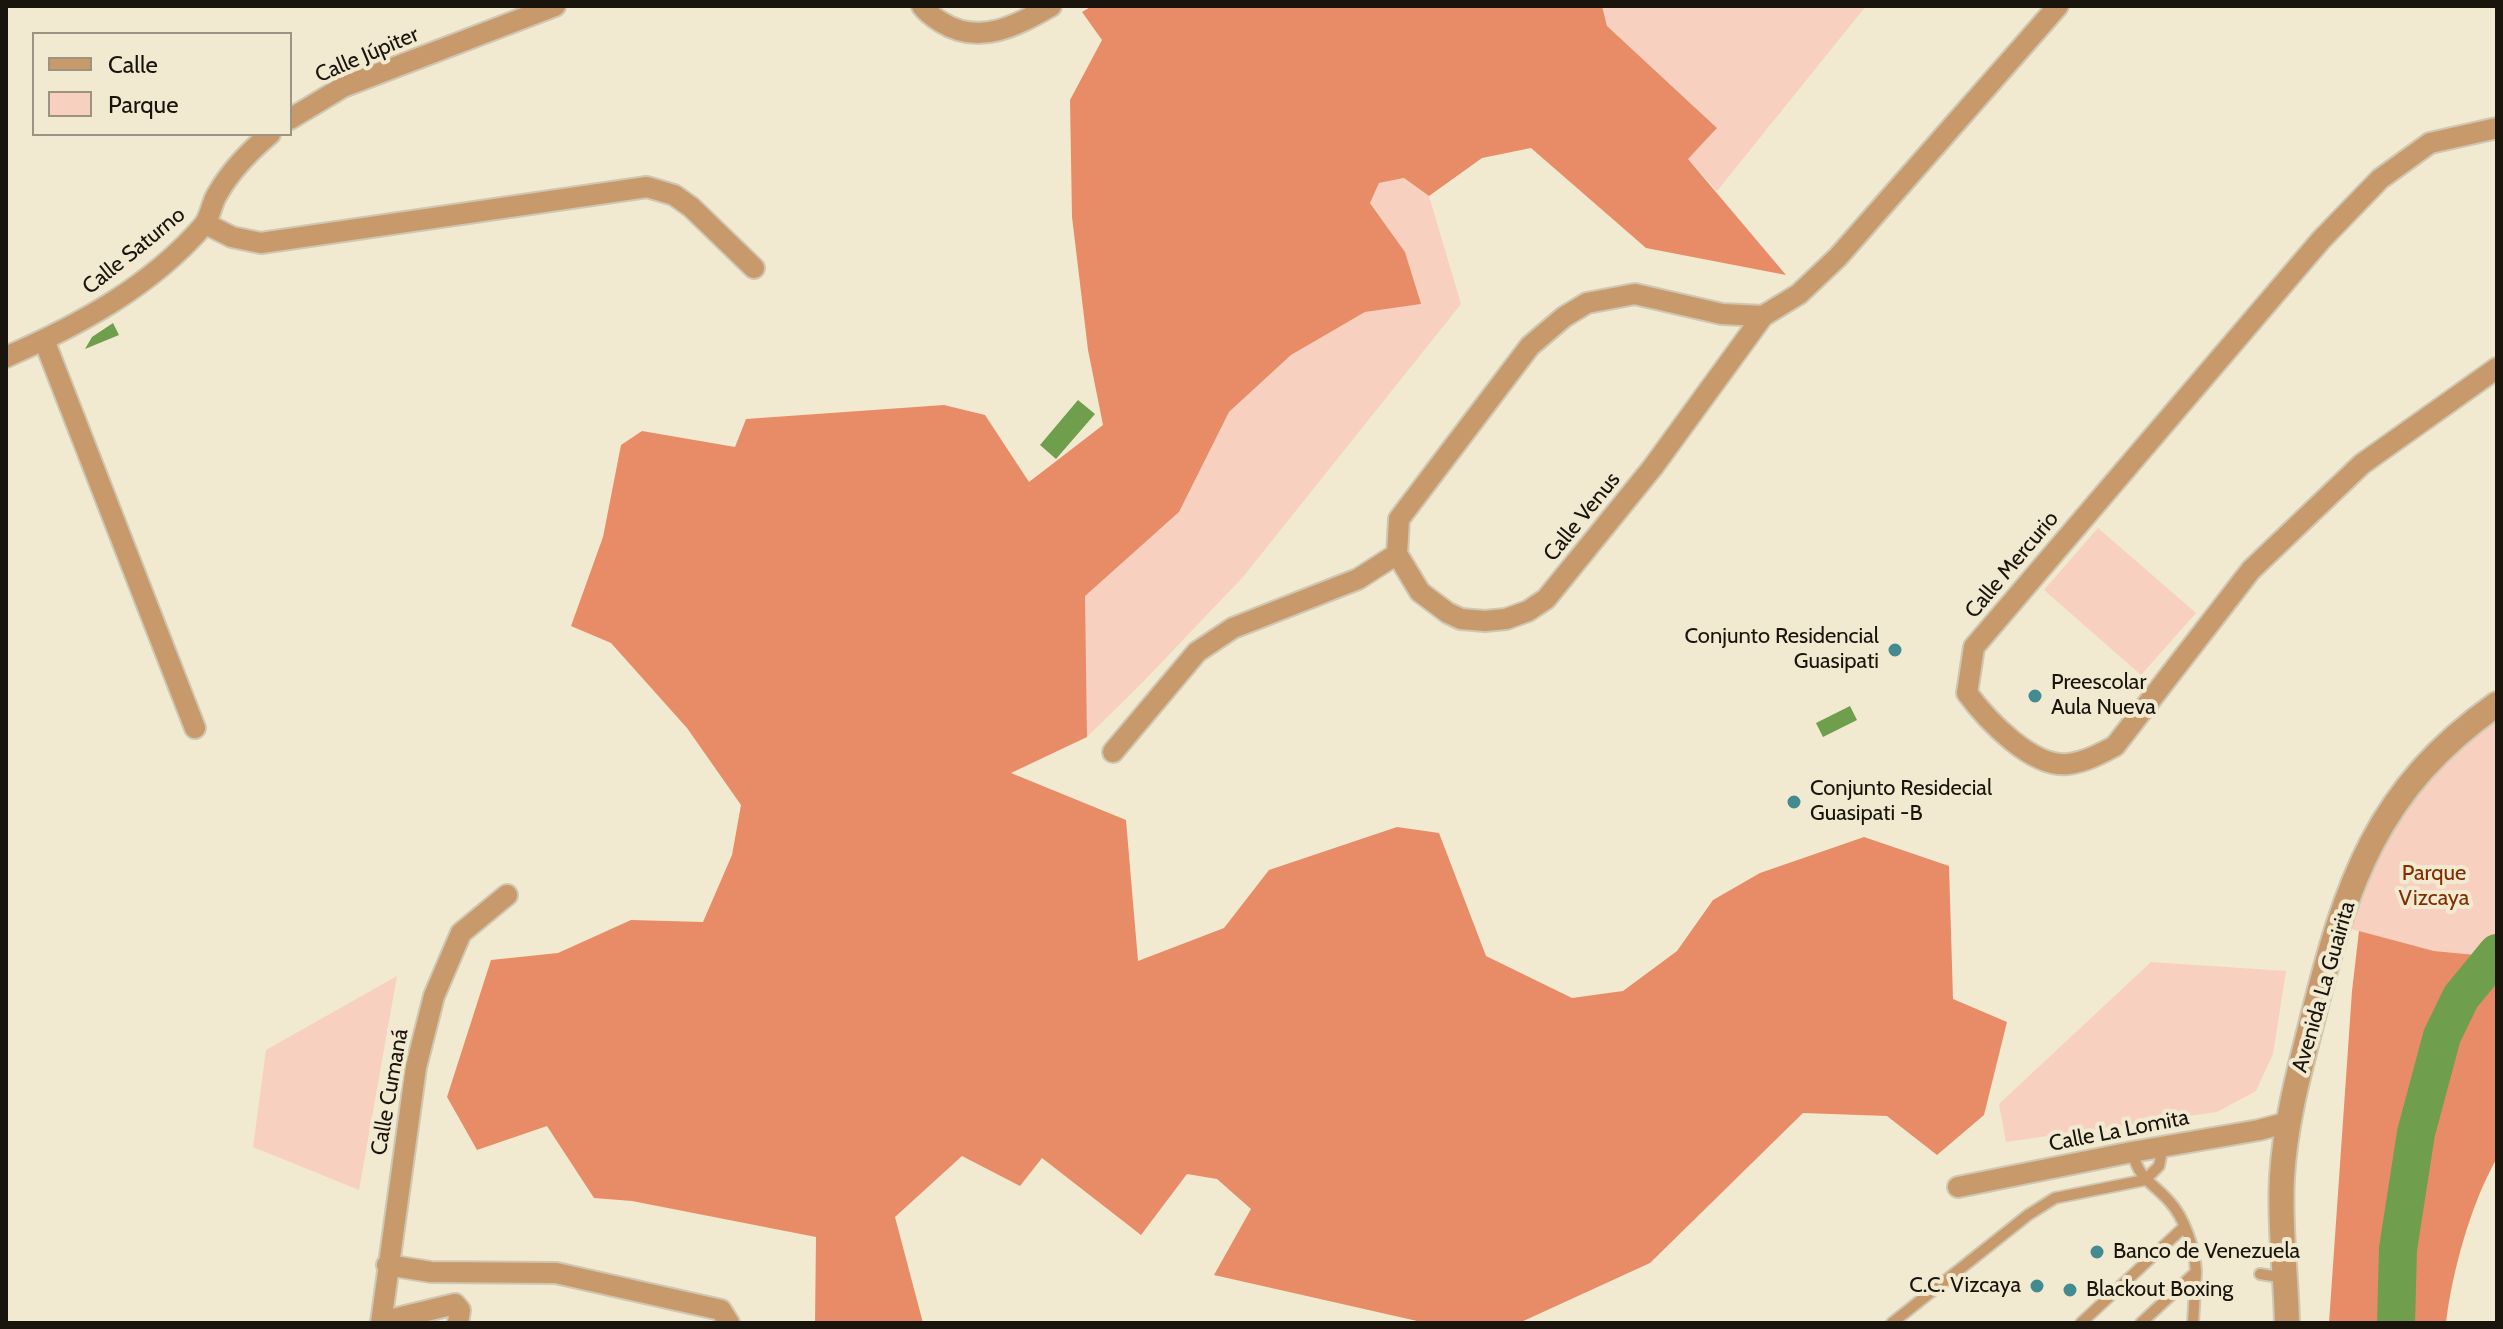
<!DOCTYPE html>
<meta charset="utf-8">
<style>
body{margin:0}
#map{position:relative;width:2503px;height:1329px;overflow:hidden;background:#f2e9d1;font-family:Cabin,sans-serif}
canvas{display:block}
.frame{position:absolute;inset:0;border:8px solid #19150d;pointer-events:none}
.legend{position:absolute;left:32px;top:32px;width:260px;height:104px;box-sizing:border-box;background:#f2e9d1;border:2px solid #9b9483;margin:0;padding:10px 14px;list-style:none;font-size:24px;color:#19150d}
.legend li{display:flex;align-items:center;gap:16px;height:40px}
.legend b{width:40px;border:2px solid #9b9483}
</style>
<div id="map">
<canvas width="2503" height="1329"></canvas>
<div class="frame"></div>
<ul class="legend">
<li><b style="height:10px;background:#c7996b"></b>Calle</li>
<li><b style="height:22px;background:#f7d0c0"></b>Parque</li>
</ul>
</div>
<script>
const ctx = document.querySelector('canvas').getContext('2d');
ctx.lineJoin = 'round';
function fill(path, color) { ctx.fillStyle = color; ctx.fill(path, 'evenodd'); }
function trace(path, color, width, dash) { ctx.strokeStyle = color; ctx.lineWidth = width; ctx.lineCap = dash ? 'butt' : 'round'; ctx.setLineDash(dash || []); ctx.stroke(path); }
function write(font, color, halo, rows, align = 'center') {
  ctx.font = font + ' Cabin,sans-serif'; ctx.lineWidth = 8; ctx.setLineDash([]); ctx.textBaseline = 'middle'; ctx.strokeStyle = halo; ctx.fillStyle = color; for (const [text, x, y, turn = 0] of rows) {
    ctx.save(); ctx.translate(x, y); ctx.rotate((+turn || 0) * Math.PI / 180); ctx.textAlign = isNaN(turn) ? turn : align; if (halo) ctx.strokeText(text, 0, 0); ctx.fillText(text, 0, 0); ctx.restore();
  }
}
fill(new Path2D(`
 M1602,6H1866L1717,191L1688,159L1717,128L1607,26Z
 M1404,178L1429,196L1461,304L1243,577L1140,685L1087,737L1084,596L1179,512L1229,412L1291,355L1365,312L1420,304L1405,252L1370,202L1379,183Z
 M2098,528L2196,613L2141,675L2044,590Z
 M2497,715V932L2476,955L2434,951L2351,929C2373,869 2396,810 2440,762C2457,745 2479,730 2497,715Z
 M2151,962L2286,971L2273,1054L2256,1091L2217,1112L2006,1142L1999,1104Z
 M397,976L359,1190L253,1147L266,1050Z`), '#f7d0c0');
fill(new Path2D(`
 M1092,6H1602L1607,26L1717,128L1688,159L1786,275L1646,248L1531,148L1482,158L1429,196L1404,178L1379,183L1370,203L1405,252L1421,304L1365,312L1291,355L1229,412L1179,512L1085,596L1087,737L1011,773L1126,820L1138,961L1224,928L1269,870L1397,827L1439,833L1486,956L1572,998L1623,991L1677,951L1713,900L1760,873L1864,837L1949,866L1953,999L2007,1022L1984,1115L1937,1155L1887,1116L1803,1113L1650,1263L1519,1323H1426L1214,1275L1251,1209L1217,1179L1187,1174L1141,1235L1042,1158L1020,1186L962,1156L895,1217L923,1323H815L816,1237L632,1201L594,1198L547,1126L477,1150L447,1097L491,960L558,953L631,920L703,922L732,855L741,805L687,728L611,643L571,626L603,537L621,445L642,431L735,447L746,419L944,405L985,415L1029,482L1103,425L1088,350L1072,217L1070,100L1102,40L1082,12Z
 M2359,931L2434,951L2476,955L2497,932V1158C2471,1203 2452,1272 2446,1323H2329L2352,991Z`), '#e78c66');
fill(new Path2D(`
 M113,323L119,335L85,349L92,337Z
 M1078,400L1095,414L1056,459L1040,445Z
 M1850,706L1857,720L1823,737L1816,723Z`), '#6f9e4c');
trace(new Path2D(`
 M2396,1323L2398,1249L2416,1133L2442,1036L2461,997L2497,953`), '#6f9e4c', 38);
const service = new Path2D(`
 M2132,1152C2141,1182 2150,1180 2169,1201C2185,1218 2195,1250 2196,1272L2141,1323
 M2260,1274L2285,1278
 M1892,1323L2028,1215L2055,1198L2145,1180L2159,1166L2163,1146
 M2081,1323L2184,1227
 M2193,1323L2196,1272`);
const minor = new Path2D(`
 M922,6C927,13 933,17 941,22C979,46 1016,26 1051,6
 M290,119L343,87L555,6
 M2497,128L2430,143L2380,179L2321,240L1974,647L1967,693C1987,720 2032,768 2068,764C2085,762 2100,754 2115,746L2251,570L2362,464L2497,368
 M206,224L232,237L261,243L647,187L674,195L691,207L754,268
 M1763,316L1722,314L1635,294L1587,303L1564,317L1530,346L1399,519L1397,554L1420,592L1448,613L1461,619L1485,621L1506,619L1528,611L1546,599L1653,467L1763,316L1799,294L1838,257L2058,6
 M44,340L195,728
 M6,357C79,325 150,287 203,226C211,217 211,203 218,193C231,170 250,151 270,134
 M1113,752L1197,652L1233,628L1358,579L1397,554
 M1958,1187L2132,1152L2259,1130L2289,1122
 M387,1265L431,1272L556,1273L721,1310L729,1323
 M381,1322L455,1304L460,1310L458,1323
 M381,1323L416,1067L434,996L461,933L507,895`);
const tertiary = new Path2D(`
 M2287,1323C2286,1274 2279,1226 2282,1177C2285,1124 2299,1072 2312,1021C2346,884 2376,789 2497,704`);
trace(service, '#cfc7b2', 14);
trace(minor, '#cfc7b2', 24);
trace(tertiary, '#cfc7b2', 28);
trace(service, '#c7996b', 10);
trace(minor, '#c7996b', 20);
trace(tertiary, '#c7996b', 24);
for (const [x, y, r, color] of [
 [1895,650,8,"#438b90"],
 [2035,696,8,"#438b90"],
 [1794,802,8,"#438b90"],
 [2097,1252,8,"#438b90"],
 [2037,1286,8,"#438b90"],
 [2070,1290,8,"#438b90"]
]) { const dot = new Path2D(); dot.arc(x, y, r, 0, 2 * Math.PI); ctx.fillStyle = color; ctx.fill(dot); trace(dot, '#f2e9d1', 3); }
write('22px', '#19150d', '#f2e9d1', [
 ["Calle Júpiter",367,55,-23],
 ["Calle Saturno",134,251,-39],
 ["Calle Venus",1582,517,-51],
 ["Calle Mercurio",2012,565,-50],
 ["Avenida La Guairita",2324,987,-74],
 ["Calle Cumaná",390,1092,-80],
 ["Calle La Lomita",2119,1131,-11]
]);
write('22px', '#19150d', '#f2e9d1', [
 ["Conjunto Residencial",1879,637,"right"],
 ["Guasipati",1879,662,"right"],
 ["Preescolar",2051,683],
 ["Aula Nueva",2051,708],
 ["Conjunto Residecial",1810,789],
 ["Guasipati -B",1810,814],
 ["Banco de Venezuela",2113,1252],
 ["C.C. Vizcaya",2021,1286,"right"],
 ["Blackout Boxing",2086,1290]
], 'left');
write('22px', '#7f2e00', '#f2e9d1', [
 ["Parque",2434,874],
 ["Vizcaya",2434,899]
]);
</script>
